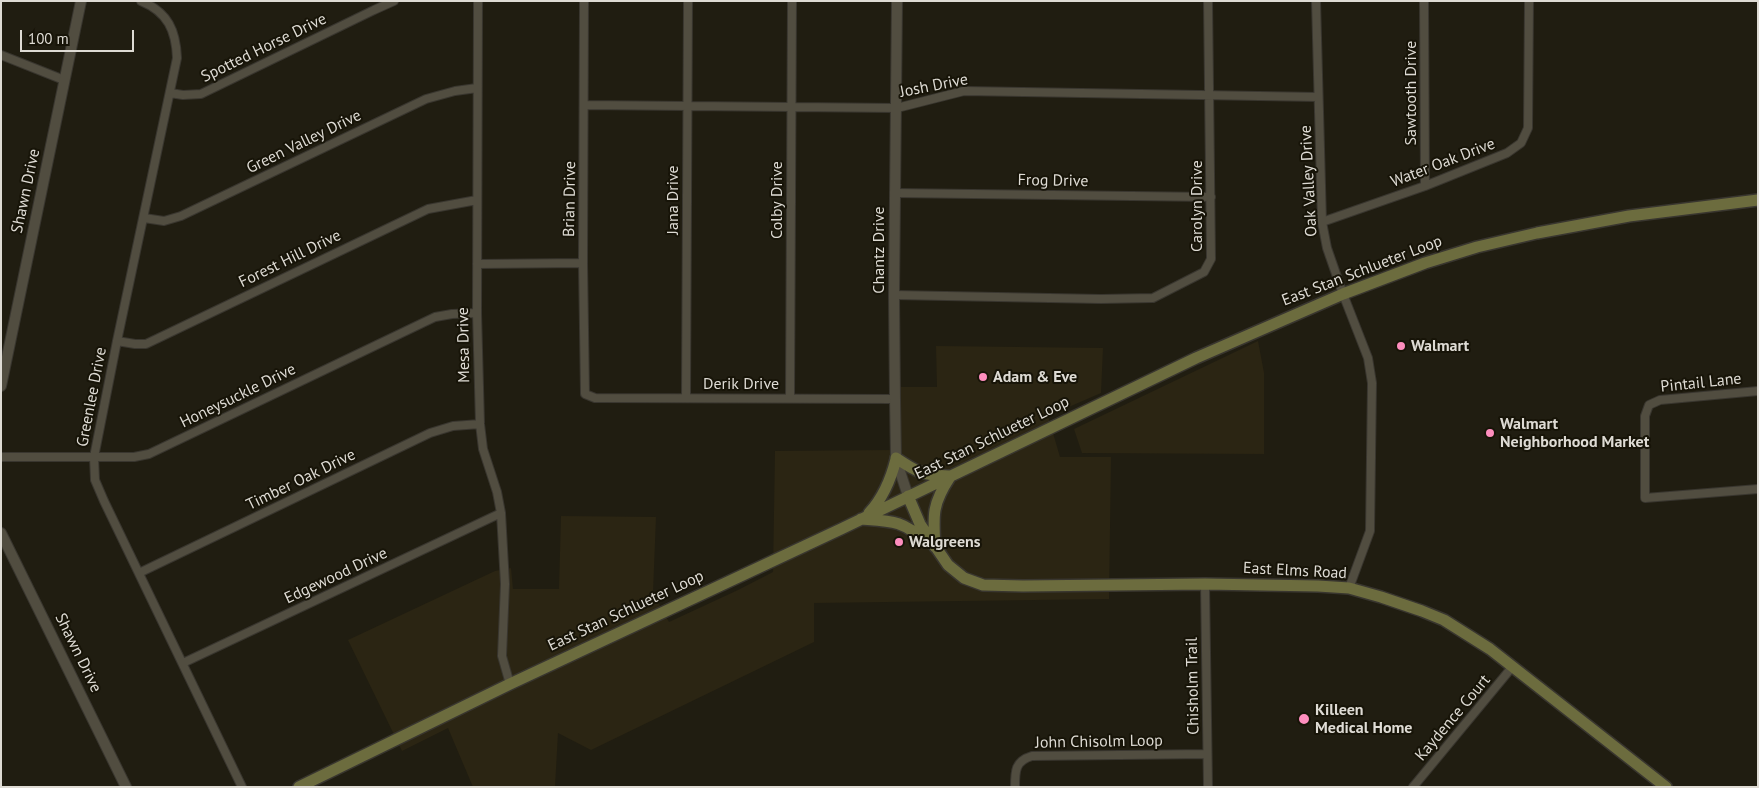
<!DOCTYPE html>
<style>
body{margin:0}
#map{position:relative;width:1759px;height:788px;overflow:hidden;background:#201d11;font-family:"PT Sans",sans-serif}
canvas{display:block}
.frame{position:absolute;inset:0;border:2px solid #dedbd4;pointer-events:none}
.scale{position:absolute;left:20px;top:30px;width:114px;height:22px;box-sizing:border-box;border:2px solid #dedbd4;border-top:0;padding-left:6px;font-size:15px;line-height:18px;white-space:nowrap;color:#dedbd4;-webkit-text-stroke:4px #171408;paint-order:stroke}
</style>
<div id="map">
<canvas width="1759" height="788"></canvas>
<div class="frame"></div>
<div class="scale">100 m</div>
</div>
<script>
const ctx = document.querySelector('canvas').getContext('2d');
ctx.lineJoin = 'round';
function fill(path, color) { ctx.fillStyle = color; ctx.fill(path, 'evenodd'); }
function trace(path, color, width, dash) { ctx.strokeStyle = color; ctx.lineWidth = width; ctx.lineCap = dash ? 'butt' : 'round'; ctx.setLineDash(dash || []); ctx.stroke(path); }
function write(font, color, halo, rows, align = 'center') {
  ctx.font = font + ' "PT Sans",sans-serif'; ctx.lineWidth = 4; ctx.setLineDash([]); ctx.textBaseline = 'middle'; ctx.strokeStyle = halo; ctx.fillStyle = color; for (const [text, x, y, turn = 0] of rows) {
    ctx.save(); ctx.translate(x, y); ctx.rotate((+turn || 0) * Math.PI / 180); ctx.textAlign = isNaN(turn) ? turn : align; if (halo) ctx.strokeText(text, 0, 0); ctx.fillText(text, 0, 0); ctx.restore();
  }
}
fill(new Path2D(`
 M1258,341L1264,373V454L1082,453L1074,429Z
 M936,346L1103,348L1101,393L1048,416L1060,457H1111L1109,599L814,603V642L591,750L558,733L555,787H473L448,728L402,751L348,640L495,571L511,568L513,589H559L561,516L656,517L653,593L669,622L738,590L773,572L775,451L892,450V387H937Z`), '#2b2513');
const minor = new Path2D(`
 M141,1C168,12 176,31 177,58L117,341L94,457L95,480L104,501L242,787
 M478,1L477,313L480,424L483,449L497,492L501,513L505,584L502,656L510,684
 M584,1L583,263L585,394L595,398L895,399
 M1316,1L1322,222L1327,248L1343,294L1368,358L1372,383L1370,531L1349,588
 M1424,1L1425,186
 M1,55L64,80
 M170,93L183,95L201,94L374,10L394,1
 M585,105L897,108L964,91L1318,97
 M894,193L1211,197
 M144,218L164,221L181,216L426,99L455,91L477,88
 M1322,222L1425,186L1507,153L1521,143L1528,128L1529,1
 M477,264L583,263
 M894,295L1101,299L1153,298L1204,272L1211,259L1208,1
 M117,341L135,344H146L428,209L477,200
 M1758,391L1660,400L1649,405L1645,416V498L1758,489
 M686,398L688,1
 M790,398L792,1
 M1,457H134L149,454L435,317L452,314L477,313
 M139,573L430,433L453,426L480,424
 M1205,584L1208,787
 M183,663L501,513
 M1015,787C1015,771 1015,761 1032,756L1207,754
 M1413,787L1513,666`);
const tertiary = new Path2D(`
 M897,1L894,295L895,399L896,459L908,496
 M1,386L81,1
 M1,533L126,787`);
const secondary = new Path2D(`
 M896,458C918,473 923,475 949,476
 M908,496L920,524L948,565L964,578L983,585L1023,586L1205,584L1318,586L1349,588L1381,597L1422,611L1444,620L1490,649L1666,787
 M869,513C883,498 891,479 896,459
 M861,519C891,521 903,520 926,542
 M935,547C933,515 932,504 950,477
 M299,787L510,684L841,529L1196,358L1343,294L1425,263L1477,247L1537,233L1629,216L1758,200`);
trace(minor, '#39362f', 10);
trace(tertiary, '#39362f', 12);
trace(secondary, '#39362f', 14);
trace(minor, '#514d40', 8);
trace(tertiary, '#514d40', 10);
trace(secondary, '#6c6c3e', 11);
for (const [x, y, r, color] of [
 [1401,346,5,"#fe8ebe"],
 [983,377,5,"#fe8ebe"],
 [1490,433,5,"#fe8ebe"],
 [899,542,5,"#fe8ebe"],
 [1304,719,6,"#fe8ebe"]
]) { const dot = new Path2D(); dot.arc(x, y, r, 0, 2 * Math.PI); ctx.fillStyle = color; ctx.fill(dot); trace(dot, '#171408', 2); }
write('16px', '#dedbd4', '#171408', [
 ["Spotted Horse Drive",264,48,-26],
 ["Josh Drive",934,86,-11],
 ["Sawtooth Drive",1411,93,-90],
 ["Green Valley Drive",304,142,-26],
 ["Water Oak Drive",1443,163,-21],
 ["Frog Drive",1053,181,1],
 ["Oak Valley Drive",1309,181,-93],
 ["Shawn Drive",26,191,-78],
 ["Brian Drive",570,199,-89],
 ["Jana Drive",673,200,-90],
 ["Colby Drive",777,200,-90],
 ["Carolyn Drive",1197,206,-90],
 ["Chantz Drive",879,250,-90],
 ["Forest Hill Drive",290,259,-26],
 ["East Stan Schlueter Loop",1362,271,-21],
 ["Mesa Drive",464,345,-91],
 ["Pintail Lane",1701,383,-6],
 ["Derik Drive",741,384],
 ["Honeysuckle Drive",238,396,-26],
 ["Greenlee Drive",92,397,-79],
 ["East Stan Schlueter Loop",992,438,-26],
 ["Timber Oak Drive",301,480,-26],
 ["East Elms Road",1295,571,3],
 ["Edgewood Drive",336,576,-25],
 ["East Stan Schlueter Loop",626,611,-25],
 ["Shawn Drive",78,653,64],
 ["Chisholm Trail",1193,686,-91],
 ["Kaydence Court",1453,718,-50],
 ["John Chisolm Loop",1099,742,-1]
]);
write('bold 16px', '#dedbd4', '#171408', [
 ["Walmart",1411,346],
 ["Adam & Eve",993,377],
 ["Walmart",1500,424],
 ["Neighborhood Market",1500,442],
 ["Walgreens",909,542],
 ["Killeen",1315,710],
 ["Medical Home",1315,728]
], 'left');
</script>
